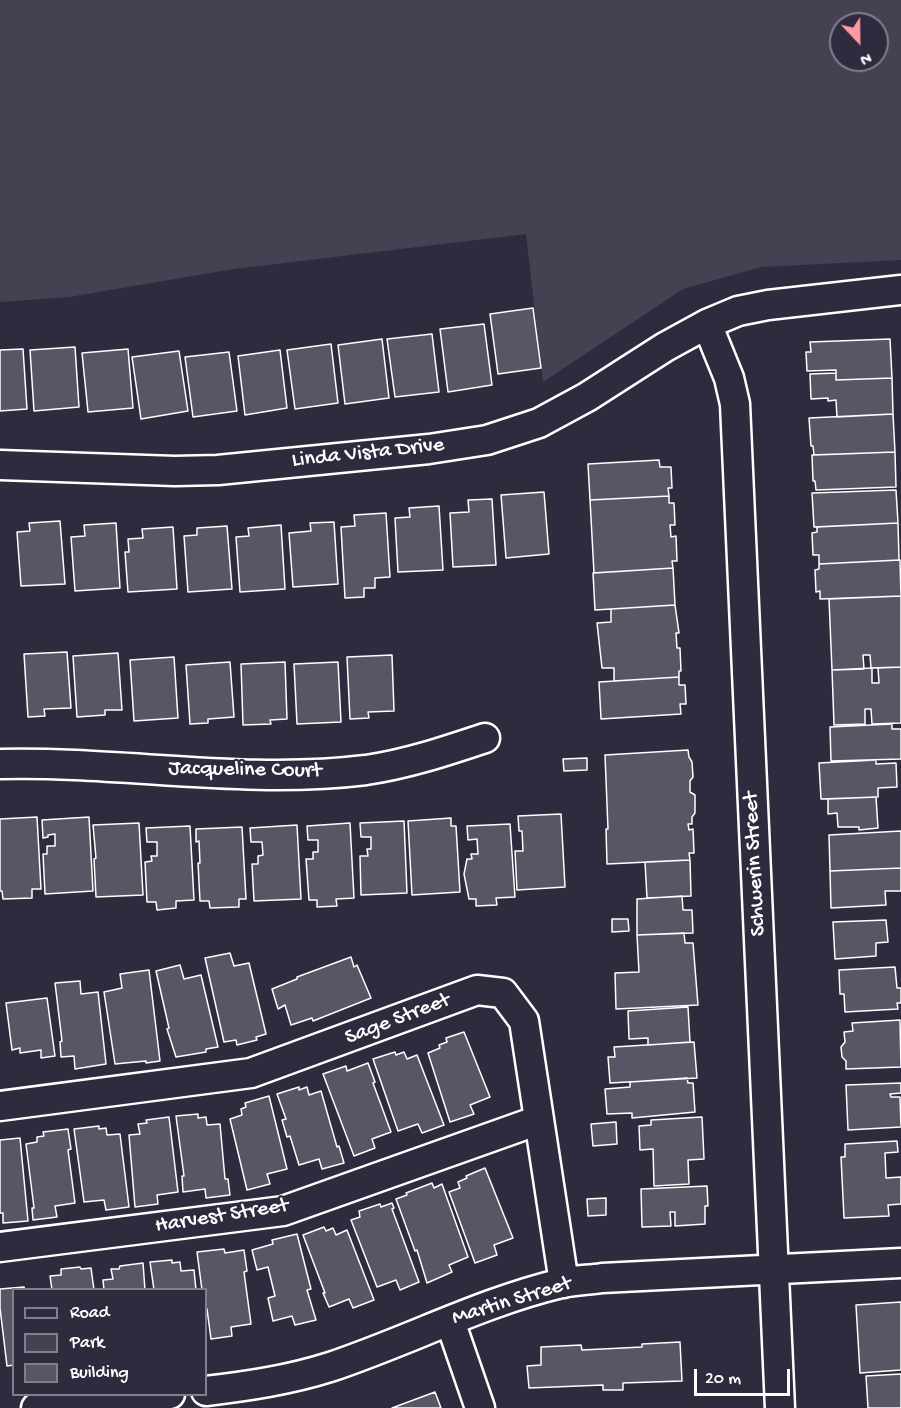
<!DOCTYPE html>
<style>
body{margin:0}
#map{position:relative;width:901px;height:1408px;overflow:hidden;background:#2f2a3d;font-family:"Gochi Hand",sans-serif}
canvas{display:block}
.legend{position:absolute;left:12px;top:1288px;width:195px;height:108px;box-sizing:border-box;background:#2f2a3d;border:2px solid #827f8b;margin:0;padding:8px 10px;list-style:none;font-size:18px;color:#fff}
.legend li{display:flex;align-items:center;gap:12px;height:30px}
.legend b{width:30px;border:2px solid #827f8b}
.north{position:absolute;left:829px;top:12px;width:60px;height:60px;box-sizing:border-box;background:#2f2a3d;border:2px solid #827f8b;border-radius:50%;rotate:158deg;font-size:16px;font-weight:700;line-height:24px;text-align:center;color:#fff}
.north::after{content:'';display:block;margin:auto;width:21px;height:27px;background:#ff9aa2;clip-path:polygon(50% 0,100% 100%,50% 72%,0 100%)}
.scale{position:absolute;left:694px;top:1369px;width:96px;height:27px;box-sizing:border-box;border:3px solid #fff;border-top:0;padding-left:8px;font-size:18px;line-height:21px;white-space:nowrap;color:#fff;-webkit-text-stroke:4px #2f2a3d;paint-order:stroke}
</style>
<div id="map">
<canvas width="901" height="1408"></canvas>
<ul class="legend">
<li><b style="height:8px;background:#2f2a3d"></b>Road</li>
<li><b style="height:16px;background:#464152"></b>Park</li>
<li><b style="height:16px;background:#595564"></b>Building</li>
</ul>
<div class="north">N</div>
<div class="scale">20 m</div>
</div>
<script>
const ctx = document.querySelector('canvas').getContext('2d');
ctx.lineJoin = 'round';
function fill(path, color) { ctx.fillStyle = color; ctx.fill(path, 'evenodd'); }
function trace(path, color, width, dash) { ctx.strokeStyle = color; ctx.lineWidth = width; ctx.lineCap = dash ? 'butt' : 'round'; ctx.setLineDash(dash || []); ctx.stroke(path); }
function write(font, color, halo, rows, align = 'center') {
  ctx.font = font + ' "Gochi Hand",sans-serif'; ctx.lineWidth = 4.5; ctx.setLineDash([]); ctx.textBaseline = 'middle'; ctx.strokeStyle = halo; ctx.fillStyle = color; for (const [text, x, y, turn = 0] of rows) {
    ctx.save(); ctx.translate(x, y); ctx.rotate((+turn || 0) * Math.PI / 180); ctx.textAlign = isNaN(turn) ? turn : align; if (halo) ctx.strokeText(text, 0, 0); ctx.fillText(text, 0, 0); ctx.restore();
  }
}
fill(new Path2D(`
 M0,0H901V260L761,267L683,289L543,382L526,234L234,269L69,297L0,302ZM841,24H877V60H841Z`), '#464152');
const building = new Path2D(`
 M533,308L541,368L498,374L490,314Z
 M484,324L492,385L448,392L440,329Z
 M432,334L439,392L395,397L387,339Z
 M382,339L389,398L345,404L338,345Z
 M890,339L892,378L836,380V370L807,371L806,352H811L810,342Z
 M331,344L338,403L295,409L287,350Z
 M75,347L79,407L34,411L30,350Z
 M23,349L27,409L0,411V350Z
 M128,349L133,408L88,412L82,353Z
 M280,350L287,408L245,415L238,356Z
 M179,351L188,411L141,419L132,357Z
 M229,352L237,411L193,417L185,357Z
 M836,373V380L892,378L893,414L837,417L836,400L828,401V398L811,399L810,374Z
 M893,414L895,452L814,455L813,446H811L809,418Z
 M895,452L896,487L816,490L815,481H813L812,455Z
 M659,460L660,467H671L672,488H668L669,496L590,500L588,464Z
 M896,490L898,523L814,527L812,493Z
 M544,492L549,554L506,558L501,495Z
 M669,496V503H674L675,525H670L671,537L676,536L677,561H672L673,568L594,573L590,500Z
 M492,499L496,565L453,567L450,513L469,512L468,500Z
 M439,506L443,570L398,572L395,518L410,517L409,508Z
 M386,513L390,577L375,578V588H364V597L345,598L341,527L355,526L354,515Z
 M60,521L65,584L21,586L17,532L30,531L29,523Z
 M334,522L338,584L293,587L289,533L311,531L310,523Z
 M116,523L120,588L75,591L71,537L85,536L84,525Z
 M898,523L899,560L819,564V555H813L812,533L817,532V527Z
 M281,525L285,589L240,592L236,537L249,536L248,528Z
 M227,526L232,589L188,592L184,536L197,535V528Z
 M173,527L177,589L128,592L125,552H129L128,539L143,538L142,529Z
 M900,560L901,596L820,599V591L816,592L815,570L819,569V564Z
 M673,568L675,605L595,610L593,573Z
 M901,596V667L871,668L870,655H863L864,669L832,670L829,599Z
 M675,605L679,633H676L677,648H680L681,671H679V677L614,681V668H602L597,623L611,622V609Z
 M67,652L71,708L44,709L45,716L28,717L24,654Z
 M118,653L122,710H105V715L77,717L73,656Z
 M392,655L394,711L368,712L369,718L350,719L347,657Z
 M174,657L178,718L134,721L130,660Z
 M230,662L234,717L208,719V723L190,724L186,665Z
 M285,662L287,719L270,720L271,724L243,725L241,664Z
 M338,662L341,722L297,724L294,664Z
 M901,667V723L872,724L871,709H865V724L834,725L832,670L872,668V683H879L878,668Z
 M679,677V685H685L686,704H680L681,714L601,719L599,682Z
 M892,724V729H901V759L831,761L830,727Z
 M688,750L689,757L692,762L693,777L690,781V792L695,795V813L692,817V824H688L689,830L693,829L694,853H689L690,860L607,864L606,829H608L605,755Z
 M587,758V770L564,771L563,759Z
 M876,760V764L896,763L897,787L878,788V797L821,799L819,763Z
 M876,797L878,828L859,830V827H838L837,813L828,814V799Z
 M561,814L565,887L517,890L515,851H523L522,831H519L518,816Z
 M37,817L41,889H32V898L3,899L2,891H0V819Z
 M89,817L93,891L45,894L43,854H47V846H55V834L48,835V837L43,838L42,820Z
 M451,818V826H456L460,892L412,895L408,821Z
 M404,821L407,893L361,895L360,856H368L367,849H371V837H361L360,823Z
 M139,823L143,895L96,897L94,859L96,858L93,825Z
 M350,823L354,898L336,899L337,906L317,907V900H309L306,859H313V852H318V840H308L307,826Z
 M510,824L515,897L496,898L497,905L476,906V899H469L464,874L467,859H472L471,854H478L477,839L468,840L467,826Z
 M297,825L301,899L254,901L252,864H258V856L263,855L262,842H251L250,828Z
 M190,826L194,900L176,901V908L157,910L156,902H147L145,862L152,861L151,856H157V842H147L146,828Z
 M242,827L246,899H239V907L210,908L209,901H200L198,863H200L199,841L196,842V829Z
 M901,831V868L830,871L829,835Z
 M690,860L691,896L647,898L645,862Z
 M901,868V891H885L886,905L831,908L830,871Z
 M682,896L683,910H692L693,933L637,935V899Z
 M612,919H628L629,931L612,932Z
 M886,920L888,942L876,943V956L835,959L833,922Z
 M684,933L685,943H693L698,1005L616,1009L615,973L639,972L637,935Z
 M230,953L234,966L249,963L266,1034L256,1037L257,1040L237,1045L236,1040L224,1042L205,958Z
 M351,957L354,967L357,965L371,998L313,1021L312,1018L291,1025L285,1005L278,1009L272,989L297,979V977Z
 M180,965L184,979L201,975L218,1047L206,1049V1052L176,1057L167,1029L169,1028L156,971Z
 M895,967L897,988H901V1003H897L898,1009L845,1012L844,994H840L839,970Z
 M149,970L160,1061L146,1063V1061L115,1064L104,992L122,988L120,974Z
 M80,981L81,994L98,992L106,1064L75,1069L74,1056L61,1057L60,1042L62,1041L55,983Z
 M47,998L55,1056L41,1058V1050L20,1053V1048L12,1050L6,1003Z
 M688,1007L690,1042L648,1045V1038L629,1039L628,1011Z
 M900,1020L901,1067L846,1069V1061L842,1057L841,1047L845,1042L844,1032L853,1031L852,1023Z
 M464,1032L490,1097L470,1105L474,1114L450,1122L428,1053L440,1048L439,1045L447,1042L446,1038Z
 M694,1042L697,1078L610,1083L608,1057H615L614,1047Z
 M395,1052L396,1055L404,1052L407,1059L417,1055L444,1125L422,1133L418,1124L398,1131L373,1059Z
 M368,1063L375,1082L373,1083L391,1132L372,1139L375,1148L354,1156L323,1074L346,1066L347,1071Z
 M687,1078L688,1083H693L695,1112L632,1118V1113L607,1114L605,1089L630,1087V1082Z
 M901,1083V1093L890,1094L891,1097H900L901,1127L848,1130L846,1085Z
 M299,1087V1090L307,1087L309,1095L321,1091L337,1147L339,1146L344,1163L322,1169L319,1159L299,1165L290,1136L287,1137L282,1120L286,1119L277,1094Z
 M269,1096L287,1169L267,1174L270,1184L247,1190L230,1119L242,1115L241,1109L246,1107L245,1103Z
 M198,1114V1118L206,1117L207,1125L220,1124L225,1179H228L230,1195L206,1198L205,1189L183,1192L182,1176H184L176,1116Z
 M169,1117L178,1192L157,1195L158,1204L135,1207L129,1135L140,1134L138,1124L147,1123L146,1120Z
 M702,1117L704,1159L688,1160L689,1184L654,1186L653,1149L640,1150L639,1126L651,1125V1120Z
 M616,1122L617,1144L593,1146L591,1124Z
 M99,1126V1129L106,1128L107,1135L120,1134L129,1207L106,1210L104,1200L84,1202L74,1129Z
 M68,1129L71,1149L68,1150L75,1203L55,1206L57,1217L33,1220L32,1208H34L26,1144L37,1142V1137L44,1136L43,1132Z
 M20,1138L28,1221L3,1223V1213H0V1140Z
 M897,1141L898,1152L885,1153L886,1178L901,1177V1204L888,1205L889,1216L844,1218L841,1157H845V1144Z
 M485,1168L513,1238L494,1245L497,1255L475,1263L449,1192L460,1188L458,1182L467,1178L466,1176Z
 M432,1183L434,1188L442,1184L468,1257L449,1265L452,1272L427,1283L417,1250L415,1251L396,1199L407,1195L406,1193Z
 M707,1186L708,1206H705V1224L675,1226V1212H670L671,1226L642,1227L641,1189Z
 M606,1198V1215L588,1216L587,1199Z
 M392,1203L394,1208L392,1209L419,1282L400,1290L396,1280L377,1287L351,1220L360,1217L359,1211L380,1204L381,1207Z
 M324,1227L326,1231L333,1228L336,1235L347,1230L374,1300L353,1308L349,1299L329,1307L323,1293H325L303,1235Z
 M297,1234L311,1289L307,1290L316,1320L295,1325L292,1316L273,1321L268,1298L275,1296L268,1267L257,1270L252,1250L273,1244L272,1240Z
 M224,1249L225,1253L244,1250L247,1271L244,1272L251,1324L231,1327L232,1336L211,1339L207,1309H206V1290H202L197,1252Z
 M172,1260V1263L180,1262L181,1271L194,1270L196,1290H154L150,1262Z
 M143,1263L145,1290H104L103,1280L113,1279L111,1269H119L120,1266Z
 M80,1267L81,1269L91,1268L94,1290H52L50,1276L61,1275V1269Z
 M24,1287L25,1290H14V1365L7,1366L0,1308V1289Z
 M901,1302V1370L860,1373L856,1305Z
 M680,1342L682,1381L623,1383V1390H603V1385L529,1388L527,1366L541,1365V1347L581,1345L582,1350L642,1347V1344Z
 M901,1374V1408H868L866,1376Z
 M435,1392L441,1408H392Z`);
fill(building, '#595564');
trace(building, '#fff', 1.5);
const street = new Path2D(`
 M707,324L729,378L735,404L780,1408
 M0,465L175,471L218,470L429,449L487,440L539,423L587,397L665,347L707,324L738,311L768,305L901,290
 M0,764C122,761 244,785 366,770C407,764 446,751 485,738
 M0,1106L251,1073L477,990L503,993L524,1021L564,1283
 M0,1247L283,1211L539,1120
 M450,1321L480,1408
 M206,1391C248,1386 289,1380 330,1367C408,1341 482,1302 562,1283C575,1280 589,1280 602,1278L901,1263
 M36,1408L170,1394`);
trace(street, '#fff', 33);
trace(street, '#2f2a3d', 28);
write('22px', '#fff', '#2f2a3d', [
 ["Linda Vista Drive",368,454,-6],
 ["Jacqueline Court",245,771,1],
 ["Schwerin Street",756,864,-93],
 ["Sage Street",398,1020,-21],
 ["Harvest Street",222,1217,-9],
 ["Martin Street",512,1302,-17]
]);
</script>
